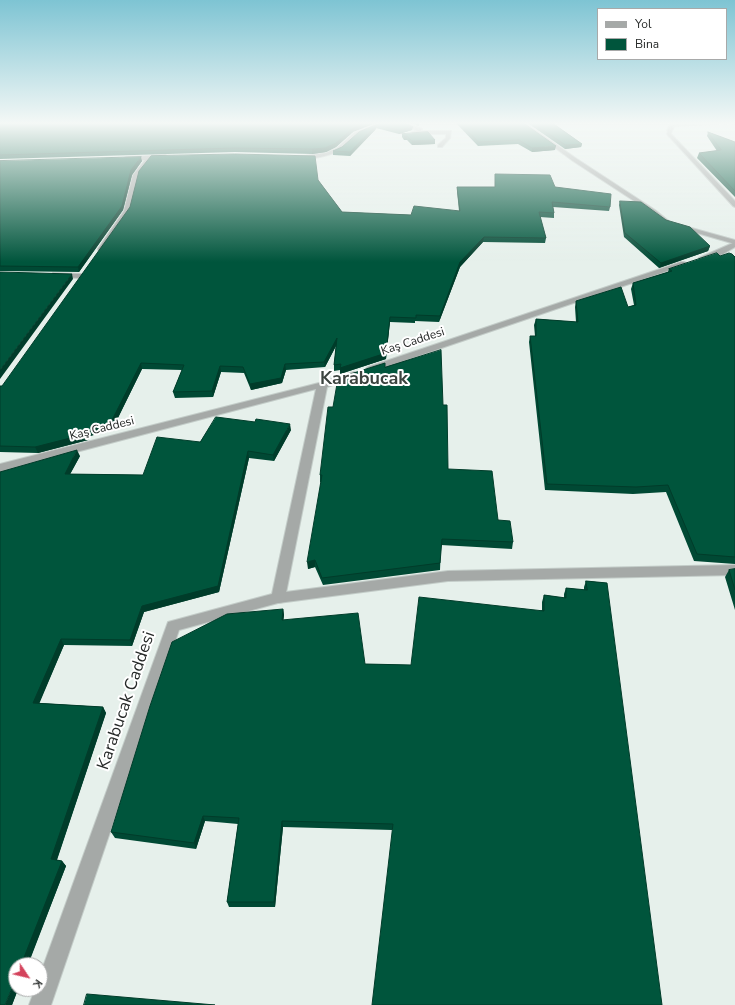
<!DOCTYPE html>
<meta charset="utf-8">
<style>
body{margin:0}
#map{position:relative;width:735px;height:1005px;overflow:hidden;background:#e6f0eb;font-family:"Nunito Sans",sans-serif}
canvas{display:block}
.legend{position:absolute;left:597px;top:8px;width:130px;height:52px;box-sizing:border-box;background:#fff;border:1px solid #a8a9a9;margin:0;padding:5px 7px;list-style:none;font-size:12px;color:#252827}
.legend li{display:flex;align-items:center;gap:8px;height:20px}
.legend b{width:20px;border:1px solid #a8a9a9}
.north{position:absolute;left:8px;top:957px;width:40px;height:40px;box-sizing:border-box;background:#fff;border:1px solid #a8a9a9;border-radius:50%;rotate:125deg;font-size:11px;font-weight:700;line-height:16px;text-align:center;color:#252827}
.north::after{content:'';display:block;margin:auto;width:14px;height:18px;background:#d4435c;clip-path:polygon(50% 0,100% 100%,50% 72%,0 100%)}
</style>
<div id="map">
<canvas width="735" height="1005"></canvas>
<ul class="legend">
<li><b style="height:5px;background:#a5a9a7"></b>Yol</li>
<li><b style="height:11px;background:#00553c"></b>Bina</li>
</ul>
<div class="north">K</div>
</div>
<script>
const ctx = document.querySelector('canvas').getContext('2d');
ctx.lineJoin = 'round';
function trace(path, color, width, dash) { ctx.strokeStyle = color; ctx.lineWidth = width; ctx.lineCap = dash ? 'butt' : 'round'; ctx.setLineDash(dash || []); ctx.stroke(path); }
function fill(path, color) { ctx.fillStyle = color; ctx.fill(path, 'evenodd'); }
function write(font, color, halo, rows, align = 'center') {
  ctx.font = font + ' "Nunito Sans",sans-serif'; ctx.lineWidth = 4; ctx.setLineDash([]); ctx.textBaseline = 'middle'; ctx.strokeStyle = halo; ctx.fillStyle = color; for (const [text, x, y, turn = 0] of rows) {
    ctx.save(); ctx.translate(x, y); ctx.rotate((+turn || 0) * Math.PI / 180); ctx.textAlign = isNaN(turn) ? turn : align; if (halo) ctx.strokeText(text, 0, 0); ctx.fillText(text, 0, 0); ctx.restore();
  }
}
const minor = new Path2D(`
 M382,122H387C379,128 368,130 359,135C352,138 348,145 342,149C334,155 306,162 297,157L326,153L337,148L354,133Z
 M400,122H405L422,129L421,131H451L450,138L442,147H438V145L446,138V134H414L412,132L417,131Z
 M520,122H524L577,159L655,210L670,222L735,240V244L666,224L651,212L573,161Z
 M165,155L167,156V158L151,159L139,175L130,211L105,251H99L98,249L124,211L133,175L145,160L126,161L123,159L126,157Z
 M53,273L81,274L85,276L81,278L56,277H53Z
 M735,565V575L448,581L278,603L273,602L271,598L273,594L278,593L448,571Z`);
const tertiary = new Path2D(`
 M714,122H735V123L674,126L671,134L735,201V207L733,206L667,134L668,128L671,124Z
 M735,242V247L723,254L703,260L699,258Z
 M681,262H684L688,264L374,371H368L366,369L368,367Z
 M354,372L357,373L359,375L357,377L327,387L285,598L283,602L278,603L179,630L51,1005H29L35,989H40V975L168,622L272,594L316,389L0,472V464L319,383Z`);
trace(minor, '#c3ccc8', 2);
trace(tertiary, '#c3ccc8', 2);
fill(minor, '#a5a9a7');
fill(tertiary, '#a5a9a7');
fill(new Path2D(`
 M0,122L353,132L336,147L326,152L312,154L235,152L0,159Z
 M408,122H419V126Z
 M455,122H471L555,150L532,152L518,144L478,146Z
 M526,122H551L582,144L581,147L565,149Z
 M376,125L412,130L399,134L376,128Z
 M376,129L350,156L333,155V151L342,147Z
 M708,132L735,142V197L697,158L699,153L717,151L707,136Z
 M402,134L435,140V144L412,145L407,140H404L402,137Z
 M0,161H142L132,175L123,210L79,272L0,271Z
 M495,174L555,187L610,207L609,211L553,207L554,213V218L540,217L546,238L545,243L483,242L460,267L439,322L415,321V323L390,322L386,359L340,374V370L334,371V365L336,346L325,367L286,370L282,383L251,390L244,373L221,372L213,397L175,398L173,392L182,370L142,369L112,430L90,436L88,440L38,453L0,452V386H2L318,180L342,212L411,215L459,211L457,191V187H495Z
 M620,201L666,220L710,246L708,251L659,268L624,237L619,205Z
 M720,256L735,257V564L694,561L666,492L633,494L545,490L529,342L530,336H535L534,325L536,319L576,322L575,307L576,301L628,307L634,305L631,289L633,283L668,272L669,269Z
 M385,367L443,405L448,469L498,520L513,542L512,549L441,545L440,570L323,585L315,567L308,569L321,482H320V475L333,407Z
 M291,430L274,461L249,458L219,592L144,612L132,646L64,645L39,703L103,707L106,713L57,860L62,861L66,866L12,1005L0,472L80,456L70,474L143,475L200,442Z
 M735,569V610L725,577L729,570Z
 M586,581L607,583L392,830L283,827L275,907H229L227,902L238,824L205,821L196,849L115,838L111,832L283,609L284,615L283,620L365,664L411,665L542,610V602L544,595L564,598V594L566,588L584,590V587Z`), '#004934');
fill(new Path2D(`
 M369,122H379L353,132L336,147L326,152L312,154V149L353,128Z
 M376,125V129L350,156V152Z
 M413,127L412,130L399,134V130Z
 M404,136H407V140H404Z
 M435,140V144L412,145V141Z
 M582,144L581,147L565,149L566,145Z
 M556,146L555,150L532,152V148Z
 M141,157L142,161L132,175L123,210L79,272L78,267L131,170Z
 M484,237L483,242L460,267L439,322L440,316L460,262Z
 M710,246L708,251L659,268L661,263Z
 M72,274L73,279L0,379V370Z
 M390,317L386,359L340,374V368Z
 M337,338V344L325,367L324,362Z
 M141,363L142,369L112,430L90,436L88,440L38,453L35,447L88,430Z
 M285,364L286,370L282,383L251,390L250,384Z
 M220,366L221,372L213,397L212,391Z
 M290,424L291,430L274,461L273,455Z
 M77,450L80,456L67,480L65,474Z
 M248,451L249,458L219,592L144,612L132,646L130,640L142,606Z
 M315,560V567L308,569L307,562Z
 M283,609L284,615L283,626L282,620Z
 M61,639L64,645L37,709L33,703Z
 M103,707L106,713L55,865L51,859Z
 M203,816L205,821L196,849L194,843Z
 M282,821L283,827L275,907L274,902Z
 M62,861L66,866L28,965H21Z
 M16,978V989H18L12,1005H5Z`), '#003c2a');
const building = new Path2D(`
 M0,122H369L353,128L336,143L325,148L312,149L234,148L0,155Z
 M383,122H403L413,127L399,130L376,125Z
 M459,122H471L475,123L522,122L556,146L532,148L519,140L479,142Z
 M531,122H551L582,144L566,145Z
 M376,125L350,152L333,151L342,147L359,132Z
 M428,132L435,140L412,141L407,136H404L402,134Z
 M708,132L735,142V191L699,153L721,150Z
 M235,154L315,156L318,180L342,212L411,215L414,206L460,211L457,187H495V174L550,175L555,187L611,194L610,207L552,202L554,213L539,212L546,238L484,237L460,262L440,316L416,315V318L390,317L386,353L340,368L341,364L334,365L337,338L324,362L285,364L281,378L250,384L243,367L220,366L212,391L173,392L184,365L141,363L110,424L88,430L86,434L35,447L0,446V386H2L130,207L139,171L151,156Z
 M141,157L131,170L122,206L78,267L0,266V161Z
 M620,201L641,202L666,220L690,227L710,246L661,263L625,233Z
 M717,253L720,256L729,253L732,254L735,257V557L697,554L668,485L636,487L547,484L530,336H536V319L578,322L576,301L621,287L628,307L636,305L633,283L672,271L669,269Z
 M0,272L72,274L0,370Z
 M441,350L443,405H447L448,469L492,471L498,520L510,521L513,542L442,539L440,563L322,578L315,560L307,562L322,475H320L328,407H333L338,378L385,363V367Z
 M216,417L255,422L256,419L290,424L273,455L248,451L218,586L142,606L130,640L61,639L33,703L103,707L51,859L62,861L21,965H16V978L5,1005H0V472L77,450L65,474L143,475L157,437L200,442Z
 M735,569V590L729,570Z
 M586,581L607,583L662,1005H372L393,824L282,821L274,902H227L239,818L203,816L194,843L111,832L150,706L172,642L227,614L283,609L282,620L358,613L365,664L411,665L419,597L544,611V595L566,598V588L587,590Z
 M87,994L215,1005H84Z`);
fill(building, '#00553c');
trace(building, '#003c2a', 1);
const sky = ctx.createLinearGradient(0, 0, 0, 262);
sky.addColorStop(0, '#7ec4d3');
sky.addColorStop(0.47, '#f4f8f6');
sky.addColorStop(1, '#f4f8f600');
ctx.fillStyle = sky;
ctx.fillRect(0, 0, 735, 262);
write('12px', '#252827', '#fff', [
 ["Kaş Caddesi",413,342,-18],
 ["Kaş Caddesi",102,429,-14]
]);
write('17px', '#252827', '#fff', [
 ["Karabucak Caddesi",127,701,-71]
]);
write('bold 18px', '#3b433f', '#fff', [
 ["Karabucak",364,380]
]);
</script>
